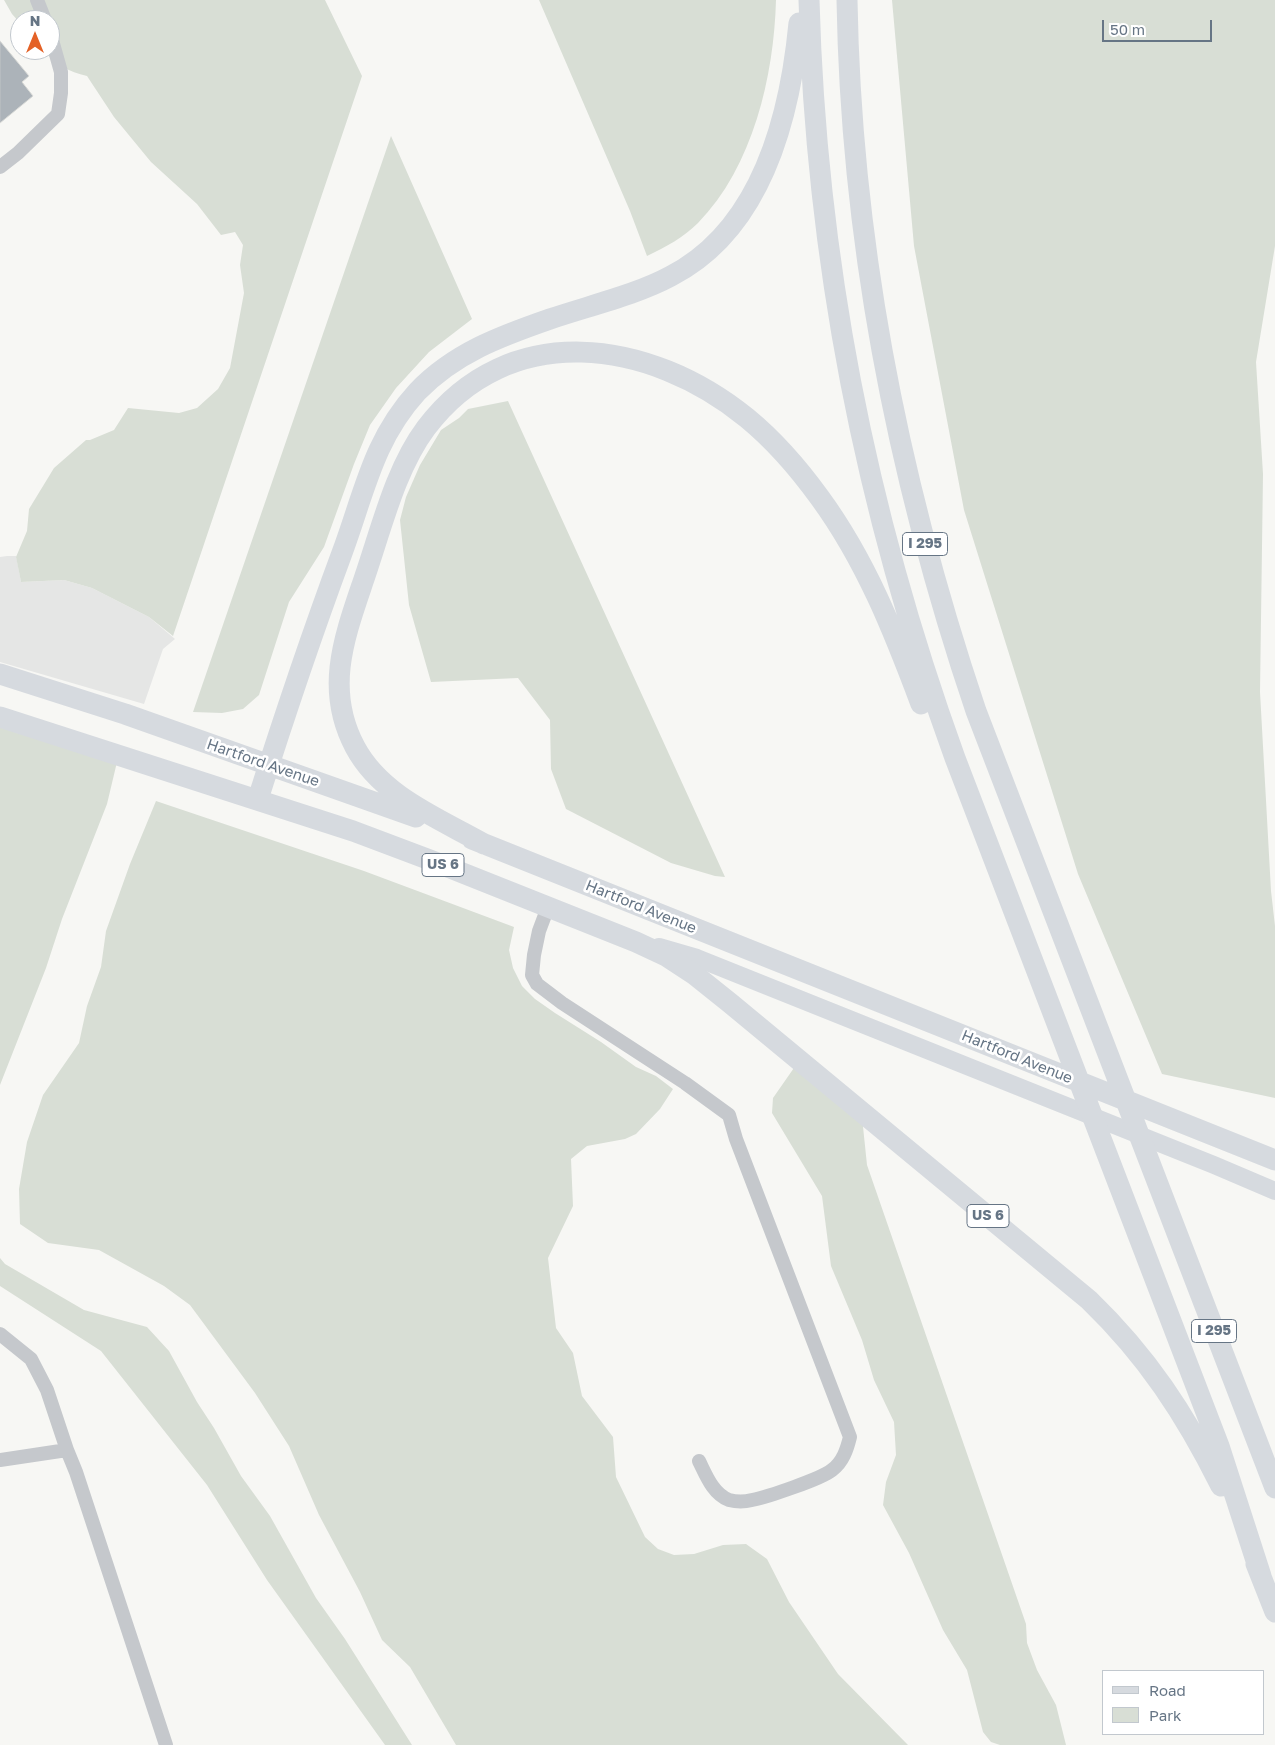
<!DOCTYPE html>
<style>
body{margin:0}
#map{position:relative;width:1275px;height:1745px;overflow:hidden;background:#f7f7f4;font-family:"Golos Text",sans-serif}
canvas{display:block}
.legend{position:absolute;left:1102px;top:1670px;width:162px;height:65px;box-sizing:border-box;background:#fff;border:1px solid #c2c8ce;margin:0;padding:6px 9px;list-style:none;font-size:15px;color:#667585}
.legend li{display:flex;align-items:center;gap:10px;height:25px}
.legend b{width:25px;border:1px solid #c2c8ce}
.north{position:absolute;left:10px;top:10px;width:50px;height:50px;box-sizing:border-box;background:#fff;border:1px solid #c2c8ce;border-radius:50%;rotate:0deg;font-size:14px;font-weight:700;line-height:20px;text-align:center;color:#667585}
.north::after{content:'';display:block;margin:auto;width:18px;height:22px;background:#e46227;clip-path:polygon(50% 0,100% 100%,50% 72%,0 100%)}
.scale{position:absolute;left:1102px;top:20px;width:110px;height:22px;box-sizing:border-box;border:2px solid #667585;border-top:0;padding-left:6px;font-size:15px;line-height:18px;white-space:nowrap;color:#667585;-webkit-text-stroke:4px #fff;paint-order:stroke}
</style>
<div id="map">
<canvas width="1275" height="1745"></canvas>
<ul class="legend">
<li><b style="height:6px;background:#d6dadf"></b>Road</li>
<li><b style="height:14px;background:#d8ded5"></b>Park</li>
</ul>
<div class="north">N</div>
<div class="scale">50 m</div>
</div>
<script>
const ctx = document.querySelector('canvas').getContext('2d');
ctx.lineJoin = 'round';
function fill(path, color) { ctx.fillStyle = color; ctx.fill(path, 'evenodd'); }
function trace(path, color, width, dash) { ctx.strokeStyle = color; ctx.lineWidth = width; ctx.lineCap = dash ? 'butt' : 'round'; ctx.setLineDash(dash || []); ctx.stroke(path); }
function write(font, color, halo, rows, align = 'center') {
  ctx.font = font + ' "Golos Text",sans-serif'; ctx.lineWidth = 5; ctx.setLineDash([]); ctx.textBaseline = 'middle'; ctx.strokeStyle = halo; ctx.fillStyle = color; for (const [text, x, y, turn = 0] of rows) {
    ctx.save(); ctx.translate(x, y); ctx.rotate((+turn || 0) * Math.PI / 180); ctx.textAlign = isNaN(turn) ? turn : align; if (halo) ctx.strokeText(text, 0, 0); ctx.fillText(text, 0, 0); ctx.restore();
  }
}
fill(new Path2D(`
 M7,556H16L21,582L64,580L92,588L149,617L175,639L163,649L144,704L0,662V557Z`), '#e5e6e5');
fill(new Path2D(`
 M4,0H325L362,76L173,636L149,617L92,588L64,580L21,582L16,557L27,531L29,509L54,468L86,440H90L114,430L128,408L179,413L197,408L218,389L230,368L244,293L240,265L243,245L235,232L221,235L197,204L151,162L114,117L87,76C69,72 55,64 43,50H50V20H20V23L12,14Z
 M539,0H776C774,76 753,167 698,223C684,237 666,247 647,256L630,211Z
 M892,0H1275V246L1256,362L1263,474L1260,692L1271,891L1275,926V1098L1162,1074L1078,874L964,510L914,246Z
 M391,136L472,319L429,352L396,388L370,425L354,464L324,547L289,602L259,695L243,709L222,713L193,712Z
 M508,401L725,877L715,876L671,863L566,809L551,769L550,720L518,678L431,682L409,605L400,520L406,497L420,465L441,430L459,418L468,409Z
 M0,721L117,762L107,804L62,919L46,968L0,1085Z
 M156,801L364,871L514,927L509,950L513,968L522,986L535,999L555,1013L601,1042L636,1067L656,1076L673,1089L660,1109L636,1134L625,1139L587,1146L571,1159L573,1206L548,1258L556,1328L573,1353L582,1396L613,1437L616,1477L645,1537L658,1549L674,1555L694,1554L723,1545L746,1544L767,1559L789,1602L838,1674L908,1745H456L410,1667L382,1640L360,1592L319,1515L289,1446L255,1393L190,1305L164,1286L99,1250L48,1243L20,1224L19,1189L27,1142L43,1095L79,1043L87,1006L101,967L106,931L130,864Z
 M796,1065L862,1117L867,1165L1026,1624L1027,1643L1037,1670L1056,1705L1066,1745H1000L991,1742L983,1732L967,1670L943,1630L909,1553L883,1505L886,1482L896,1455L894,1422L874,1380L862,1340L831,1266L822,1196L772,1113L773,1098Z
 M0,1258L5,1264L84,1310L147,1327L169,1351L197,1402L214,1428L241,1476L270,1516L316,1598L345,1639L412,1745H385L267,1580L207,1485L101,1351L0,1286Z`), '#d8ded5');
const building = new Path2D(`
 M0,41L29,76L22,82L33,96L0,123Z`);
fill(building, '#acb3b9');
trace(building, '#d8d9d6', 1);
trace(new Path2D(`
 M37,0L45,20
 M0,167L18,153L58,114L61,93V72L50,33
 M548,907L539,931L534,955L532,975L537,984L562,1003L685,1083L729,1115L736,1139L850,1437C847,1449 843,1462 832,1470C821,1479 767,1497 752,1500C744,1502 737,1502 729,1500C713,1494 706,1475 699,1461
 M0,1334L31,1359L47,1390L67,1450
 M0,1460L67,1450L76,1472L166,1745`), '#c5c8cc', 14);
trace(new Path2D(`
 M659,947L697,958L1214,1165L1275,1191`), '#d6dadf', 18);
trace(new Path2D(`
 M809,0C816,261 866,513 955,758L1219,1446L1261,1576
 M847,0C851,244 898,480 976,711L1275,1488
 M0,674L125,714L416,817
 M0,717L353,831L430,860L636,942L666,956L695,975L730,1003L1089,1300C1147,1356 1185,1414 1221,1486
 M258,799C284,717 312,634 342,553C364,494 373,440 417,392C454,353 501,336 550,319C588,306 636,295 671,276C762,229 790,117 799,23
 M472,839L1275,1160
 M484,844C438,818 381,796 355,747C323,687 346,633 366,573C382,526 396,468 426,428C509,318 650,339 747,418C775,441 799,469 820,498C866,561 894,632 921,704
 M1256,1564L1275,1612`), '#d6dadf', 21);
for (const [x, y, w] of [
 [925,544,45],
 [443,865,42],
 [988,1216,42],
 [1214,1331,45]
]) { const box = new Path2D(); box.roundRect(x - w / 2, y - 11.5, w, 23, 4); ctx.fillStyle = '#fff'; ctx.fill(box); trace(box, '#667585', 1); }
write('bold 14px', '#667585', null, [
 ["I 295",925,544],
 ["US 6",443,865],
 ["US 6",988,1216],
 ["I 295",1214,1331]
]);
write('15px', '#667585', '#fff', [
 ["Hartford Avenue",263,763,19],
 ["Hartford Avenue",641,907,22],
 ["Hartford Avenue",1017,1057,22]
]);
</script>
